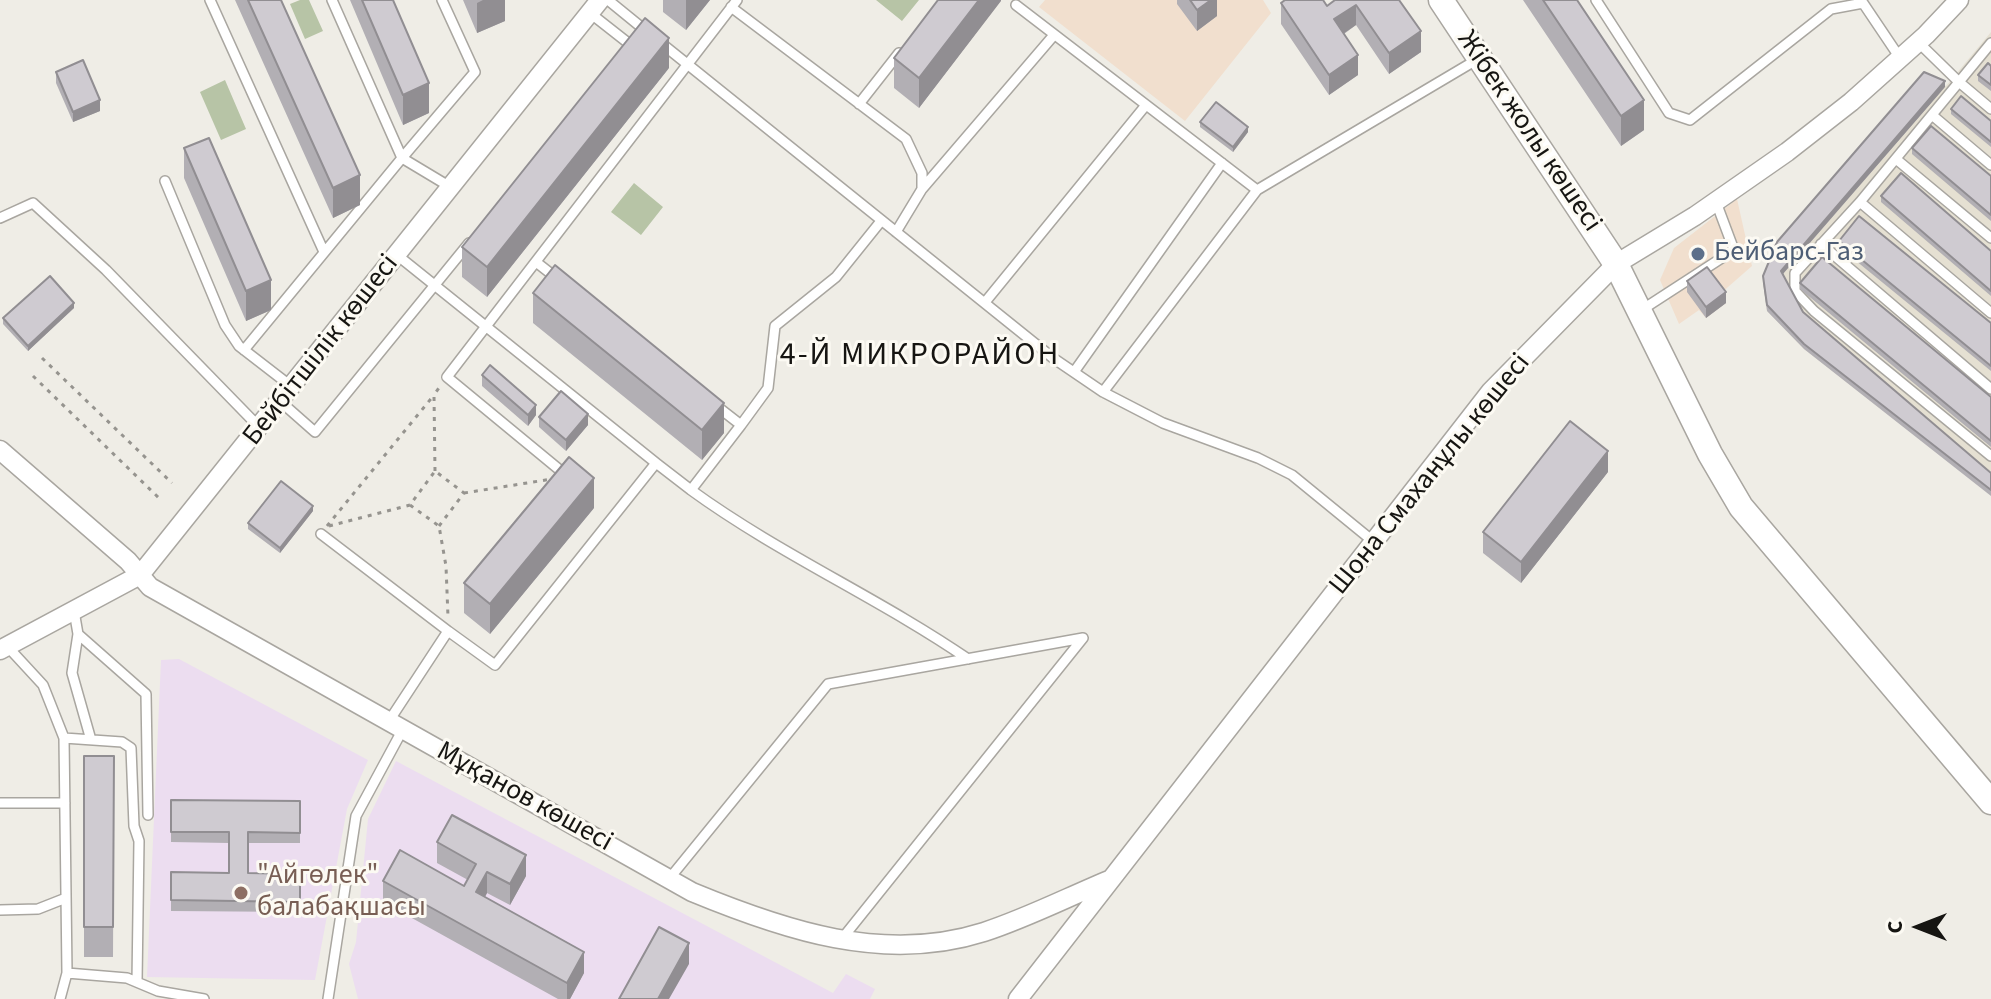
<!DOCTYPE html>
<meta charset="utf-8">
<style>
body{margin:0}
#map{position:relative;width:1991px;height:999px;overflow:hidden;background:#efede6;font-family:"Source Sans 3",sans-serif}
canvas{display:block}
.north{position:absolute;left:1879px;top:887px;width:80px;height:80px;-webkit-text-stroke:6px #fcfaf3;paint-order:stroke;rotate:270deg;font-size:22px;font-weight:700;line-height:32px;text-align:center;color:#161512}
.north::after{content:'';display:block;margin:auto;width:28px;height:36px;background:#161512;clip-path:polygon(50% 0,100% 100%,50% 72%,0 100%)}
</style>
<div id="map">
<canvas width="1991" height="999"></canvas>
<div class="north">С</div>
</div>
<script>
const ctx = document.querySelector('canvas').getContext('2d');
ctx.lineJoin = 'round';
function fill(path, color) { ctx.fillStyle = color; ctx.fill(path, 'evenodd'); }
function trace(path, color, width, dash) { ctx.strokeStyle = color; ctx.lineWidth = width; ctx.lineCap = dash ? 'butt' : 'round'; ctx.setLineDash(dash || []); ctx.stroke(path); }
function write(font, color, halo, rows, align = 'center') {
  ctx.font = font + ' "Source Sans 3",sans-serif'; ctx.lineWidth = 6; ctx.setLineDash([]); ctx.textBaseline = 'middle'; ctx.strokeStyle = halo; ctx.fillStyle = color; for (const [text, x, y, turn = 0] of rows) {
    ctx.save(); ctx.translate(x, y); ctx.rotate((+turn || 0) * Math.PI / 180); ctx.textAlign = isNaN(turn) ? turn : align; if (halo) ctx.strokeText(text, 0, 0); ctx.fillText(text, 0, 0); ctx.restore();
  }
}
fill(new Path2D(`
 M1045,0H1263L1271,13L1185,121L1039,7Z
 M1737,199L1752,266L1720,294L1726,303L1706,318L1699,310L1679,324L1660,280L1674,248Z`), '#f1dfce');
fill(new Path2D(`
 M1991,32V495L1804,349L1767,311L1763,282L1924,78L1946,86Z`), '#e5e0d2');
fill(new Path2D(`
 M179,659L368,760L347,809L315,980L147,977L161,660Z
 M396,761L833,993L846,974L875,989L870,999H358L349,964L356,942L368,819Z`), '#ecddf0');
fill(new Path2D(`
 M300,0H309L323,31L305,39L290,4Z
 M876,0H919L902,21Z
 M225,80L246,129L221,140L200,92Z
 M634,183L663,207L641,235L611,212Z`), '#b7c4a6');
const service = new Path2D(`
 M210,0L324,252
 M332,0L402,158L475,72L442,0
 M608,0L646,31
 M1596,0L1669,113L1690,120L1831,9L1863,3L1900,58
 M1016,5L1257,190L1103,392
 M731,7L906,139L922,173V189L896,232
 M590,13L632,46L628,50
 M1918,42L1959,82L1860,202L1795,273V291L1814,311L1991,456
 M661,43L1053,358L1103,392L1163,423L1258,458L1292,475L1374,542
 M1991,43L1959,82L1991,109
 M859,104L899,53
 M1932,115L1991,165
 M1896,159L1991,238
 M165,181L225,325L239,346L292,387
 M922,189L1054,35
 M1257,190L1478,59
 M1860,202L1991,313
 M0,218L33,203L106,270L260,428
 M1821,244L1991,389
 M536,262L559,280
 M986,301L1146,105
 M1640,311L1734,250L1716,202
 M244,350L402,158L452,188
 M1074,372L1222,163
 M281,402L315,432L469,243
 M741,425L768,388L775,326L836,277L881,221
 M656,463L691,490L741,425L714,404
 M567,476L447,377L737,0
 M691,490C779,554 879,598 968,659
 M321,534L448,631
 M74,611L78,634L146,694L148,815
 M78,634L72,673L91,740
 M7,646L43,685L64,738L67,973L127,978L158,991L204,999
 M389,721L448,631L495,665L656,463L397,255
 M64,738L122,742L131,748L134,826L139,841L137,982
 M0,803H65
 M669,879L828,684L1083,638L841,940
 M0,910L38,909L66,898
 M60,999L67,973
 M328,999L356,816L403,729`);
const minor = new Path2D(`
 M0,450L128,561L150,587L692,892C784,930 884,964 984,932C1027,918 1068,897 1109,880
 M0,650L140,575L600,0
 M1018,999L1491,391L1616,264L1695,216L1787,152L1851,102L1926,35L1959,0`);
const secondary = new Path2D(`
 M1441,0L1616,264L1710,454L1741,507L1991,802`);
trace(service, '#a9a6a0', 12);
trace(minor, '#a9a6a0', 21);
trace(secondary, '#a9a6a0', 27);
trace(new Path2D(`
 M42,358L172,483
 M33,376L160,499
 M435,471L434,395L441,385
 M464,493L552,479
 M327,526L434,395
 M329,526L410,505
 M439,526L464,493L435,471L410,505L439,526L446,566L448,617`), '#96948f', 3, [4, 6]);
trace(service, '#fff', 9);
trace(minor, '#fff', 18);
trace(secondary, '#fff', 24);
fill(new Path2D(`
 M235,0H281L360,205L333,218Z
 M350,0H393L429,113L403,125Z
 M463,0H505V21L477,33Z
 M663,0H710L686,30L663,12Z
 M1001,0L919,108L894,88V58Z
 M1177,0H1217V16L1197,31L1177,4Z
 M1399,0L1421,52L1389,74L1356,25L1344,34L1358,75L1329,95L1281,24V3L1327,6Z
 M1523,0H1577L1644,130L1621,146Z
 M1991,66V91L1978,81V75Z
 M669,68L487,297L462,277V247Z
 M56,72L100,111L73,122L56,83Z
 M1945,87L1783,274L1803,312L1991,473V496L1804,349L1767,311L1763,282V276Z
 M1951,109L1991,121V147L1951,114Z
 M1200,122L1248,132L1233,152L1200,127Z
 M184,148L271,310L246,321L184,178Z
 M1912,148L1991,176V221L1912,154Z
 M1881,196L1991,251V296L1881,202Z
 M1839,241L1991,323V371L1839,247Z
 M1687,281L1726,303L1706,318L1687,292Z
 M1800,283L1991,397V447L1800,289Z
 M533,293L724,433L702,460L533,323Z
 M74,308L28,351L3,324V318Z
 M482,375L536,415L528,426L482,386Z
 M539,417L588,425L566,451L539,427Z
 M1608,472L1521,583L1483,553V532Z
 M594,508L490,634L464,613V583Z
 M313,511L280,553L248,529V523Z
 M84,756H114L113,957H84Z
 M171,800L300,801V843H248V873L300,874V912L171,911V872L229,873V843L171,842Z
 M437,842L526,876L510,905L487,893L485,897L584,973L570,999H558L383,902V881L464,886L468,880L437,863Z`), '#b2afb4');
fill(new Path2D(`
 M483,0H505V21L477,33V3Z
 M686,0H710L686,30Z
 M979,0H1001V1L919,108V78Z
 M1208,0H1217V16L1197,31V10Z
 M1356,5V25L1334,40V19Z
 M1421,31V52L1389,74V53Z
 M669,38V68L487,297V267Z
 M1358,55V75L1329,95V75Z
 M1945,81V87L1781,276V271Z
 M429,83V113L403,125V95Z
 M100,100V111L73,122V112Z
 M1644,100V130L1621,146V116Z
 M1248,127V132L1233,152V147Z
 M360,175V205L333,218V188Z
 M271,280V310L246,321V291Z
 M1726,292V303L1706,318V307Z
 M74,303V308L28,351V346Z
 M724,403V433L702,460V430Z
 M536,405V415L528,426V415Z
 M588,414V425L566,451V440Z
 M1608,451V472L1521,583V562Z
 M594,478V508L490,634V604Z
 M313,506V511L280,553V548Z
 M526,855V876L510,905V884Z
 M487,872V893L476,913V892Z
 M689,943V964L669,999H658Z
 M584,952V973L570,999H567V983Z`), '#918e92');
const building = new Path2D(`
 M248,0H281L360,175L333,188Z
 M362,0H393L429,83L403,95Z
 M938,0H979L919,78L894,58Z
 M1190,0H1211L1197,10Z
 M1285,0H1323L1327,6L1335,0H1399L1421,31L1389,53L1356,5L1334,19L1358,55L1329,75L1281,3Z
 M1543,0H1577L1644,100L1621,116Z
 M645,18L669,38L487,267L462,247Z
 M83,60L100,100L73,112L56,72Z
 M1988,63L1991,66V85L1978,75Z
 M1924,72L1945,81L1781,271L1803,312L1991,473V490L1804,344L1767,305L1763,276L1777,242Z
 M1961,96L1991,121V142L1951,109Z
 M1216,102L1248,127L1233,147L1200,122Z
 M1931,126L1991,176V215L1912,148Z
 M209,138L271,280L246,291L184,148Z
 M1901,173L1991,251V291L1881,196Z
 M1859,216L1991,323V366L1839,241Z
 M1822,257L1991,397V441L1800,283Z
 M555,265L724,403L702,430L533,293Z
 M1707,267L1726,292L1706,307L1687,281Z
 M50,276L74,303L28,346L3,318Z
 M490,365L536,405L528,415L482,375Z
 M561,391L588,414L566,440L539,417Z
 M1570,421L1608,451L1521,562L1483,532Z
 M569,457L594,478L490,604L464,583Z
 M281,481L313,506L280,548L248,523Z
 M84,756H114L113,927H84Z
 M171,800L300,801V833L248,832V873L300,874V902L171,900V872L229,873V832H171Z
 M452,815L526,855L510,884L487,872L476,892L584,952L567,983L383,881L400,850L464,886L476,864L437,842Z
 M659,927L689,943L658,999H619Z`);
fill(building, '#cfcbd1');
trace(building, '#918e92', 2);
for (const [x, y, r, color] of [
 [1698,254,8,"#5c6f8a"],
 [241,893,8,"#8d6e63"]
]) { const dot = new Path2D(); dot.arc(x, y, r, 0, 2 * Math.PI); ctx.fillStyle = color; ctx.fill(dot); trace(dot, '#fcfaf3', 3); }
write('28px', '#161512', '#fcfaf3', [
 ["Жібек жолы көшесі",1528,132,56],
 ["Бейбітшілік көшесі",322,351,-52],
 ["Шона Смаханұлы көшесі",1431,475,-51],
 ["Мұқанов көшесі",524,798,29]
]);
write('28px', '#4e5e75', '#fcfaf3', [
 ["Бейбарс-Газ",1714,254]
], 'left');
write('28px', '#785e54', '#fcfaf3', [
 ["\"Айгөлек\"",257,877],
 ["балабақшасы",257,909]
], 'left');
ctx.letterSpacing = '2px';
write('32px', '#161512', '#fcfaf3', [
 ["4-Й МИКРОРАЙОН",920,357]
]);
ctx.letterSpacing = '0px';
</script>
